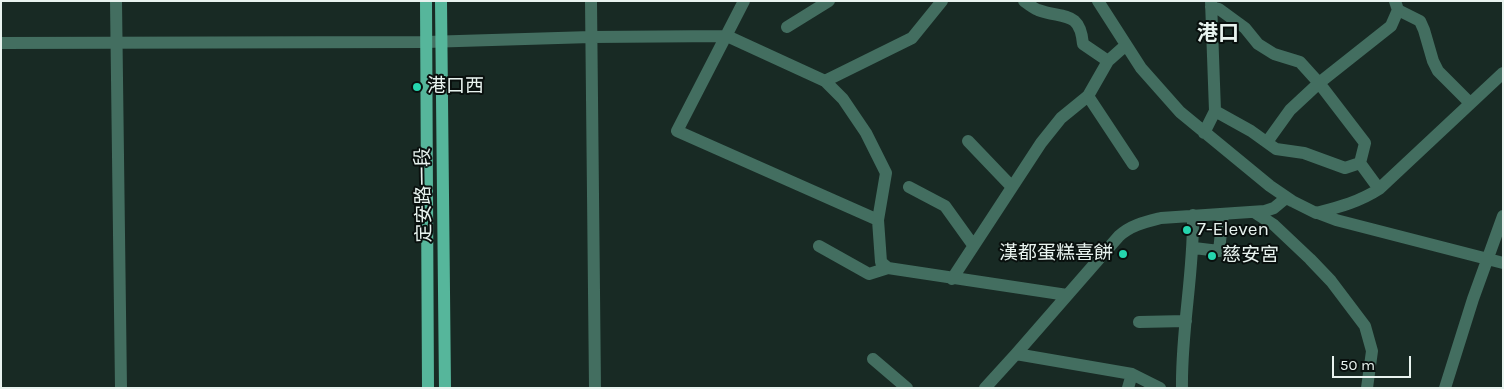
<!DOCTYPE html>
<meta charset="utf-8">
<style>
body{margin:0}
#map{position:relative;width:1504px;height:389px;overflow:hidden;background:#182a24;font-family:Karla,sans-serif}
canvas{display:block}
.frame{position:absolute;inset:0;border:2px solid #e8f3ef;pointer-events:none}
.scale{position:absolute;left:1332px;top:356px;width:79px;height:22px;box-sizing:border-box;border:2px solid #e8f3ef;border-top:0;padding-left:6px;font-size:15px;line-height:18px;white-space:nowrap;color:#e8f3ef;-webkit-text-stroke:4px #09100e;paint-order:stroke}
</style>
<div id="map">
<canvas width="1504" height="389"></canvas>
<div class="frame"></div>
<div class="scale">50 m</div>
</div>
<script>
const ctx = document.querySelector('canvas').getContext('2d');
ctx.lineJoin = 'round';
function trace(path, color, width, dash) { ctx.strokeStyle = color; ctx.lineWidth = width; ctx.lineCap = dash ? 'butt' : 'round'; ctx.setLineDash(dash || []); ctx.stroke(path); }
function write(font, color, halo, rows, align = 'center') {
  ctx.font = font + ' Karla,"Noto Sans TC",sans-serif'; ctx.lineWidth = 4; ctx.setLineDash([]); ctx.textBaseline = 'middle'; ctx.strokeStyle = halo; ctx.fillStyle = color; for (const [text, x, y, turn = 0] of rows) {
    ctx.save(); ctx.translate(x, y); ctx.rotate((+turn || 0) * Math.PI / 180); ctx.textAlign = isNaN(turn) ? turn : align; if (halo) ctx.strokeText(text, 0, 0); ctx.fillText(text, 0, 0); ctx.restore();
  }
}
trace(new Path2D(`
 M116,1L121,388
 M591,1L595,388
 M744,1L677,131L878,220
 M1024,1C1028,4 1033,8 1038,10C1063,19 1080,10 1083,44L1108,61
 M1098,1L1141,68L1180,112L1270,186L1292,201
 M1395,1L1398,10L1420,21L1424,30L1433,61L1438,71L1470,103
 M1211,7L1219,9L1245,28L1258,44L1274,54L1300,62L1319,83L1365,143L1360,163L1379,189
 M787,27L829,1
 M1,43L426,42L591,37L727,36L825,81L843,99L866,133L886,173L878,220L881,262L888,268L1067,295
 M825,81L912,38L942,1
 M1088,96L1133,164
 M1215,111L1251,131L1276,149L1304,153L1345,168L1360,163
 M1204,133L1215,111L1211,1
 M968,141L1012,187
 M1267,142L1290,110L1319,83L1391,26L1398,10
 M909,187L945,206L973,245
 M1254,212L1274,225L1310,259L1331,281L1365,326L1372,351L1367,388
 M1315,212L1336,220L1503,263
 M819,246L869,274L888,268
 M1194,248L1219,251L1223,214
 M952,279L1041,143L1061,118L1088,96L1108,61L1126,45
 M1139,322L1186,321
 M1016,354L1132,374L1160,388
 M873,359L907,388
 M985,388L1016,354L1119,236C1131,225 1145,222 1161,218L1265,211L1274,208L1286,198L1316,213C1339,207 1359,202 1379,189L1503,73
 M1128,388L1132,374
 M1182,388C1181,330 1194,273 1193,215
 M1445,388L1473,299L1503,216`), '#436e60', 12);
trace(new Path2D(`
 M426,1L428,388
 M441,1L445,388`), '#56b69b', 12);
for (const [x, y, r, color] of [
 [417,87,5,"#25d5ae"],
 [1187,230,5,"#25d5ae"],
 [1123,254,5,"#25d5ae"],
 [1212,256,5,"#25d5ae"]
]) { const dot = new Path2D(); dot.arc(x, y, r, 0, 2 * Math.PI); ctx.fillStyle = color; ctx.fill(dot); trace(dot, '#09100e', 2); }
write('19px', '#e8f3ef', '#09100e', [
 ["港口西",427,87],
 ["7-Eleven",1197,230],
 ["漢都蛋糕喜餅",1113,254,"right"],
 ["慈安宮",1222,256]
], 'left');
write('19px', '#e8f3ef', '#09100e', [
 ["定安路一段",424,195,-91]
]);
write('bold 21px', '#e8f3ef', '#09100e', [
 ["港口",1218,34]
]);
</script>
